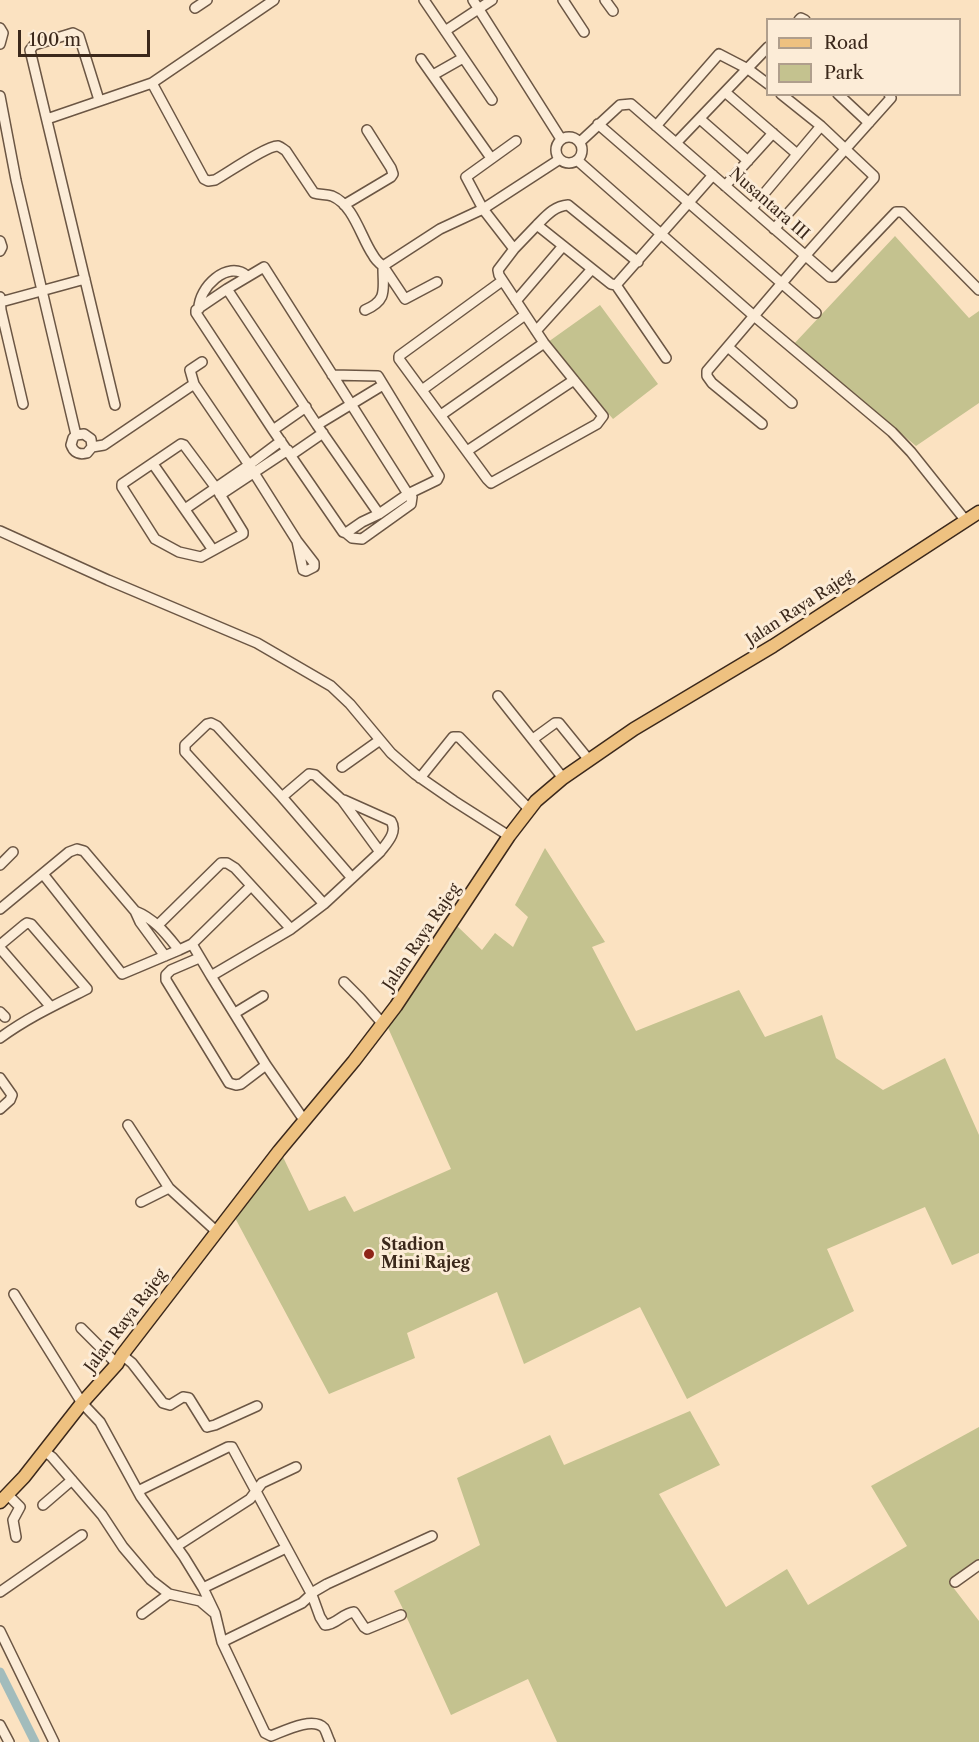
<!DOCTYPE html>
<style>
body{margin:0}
#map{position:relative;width:979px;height:1742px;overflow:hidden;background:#fbe2c1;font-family:"Libre Caslon Text",serif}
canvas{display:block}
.legend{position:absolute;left:766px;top:18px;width:195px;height:78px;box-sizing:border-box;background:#fcecd7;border:2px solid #af9e8c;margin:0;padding:8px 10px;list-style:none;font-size:18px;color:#3b281b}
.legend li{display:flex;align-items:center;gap:12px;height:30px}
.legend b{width:30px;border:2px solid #af9e8c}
.scale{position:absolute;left:18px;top:30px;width:132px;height:27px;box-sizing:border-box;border:3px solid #3b281b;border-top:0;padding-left:8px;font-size:18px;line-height:21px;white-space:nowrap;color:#3b281b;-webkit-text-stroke:4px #fcecd7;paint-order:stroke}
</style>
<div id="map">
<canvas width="979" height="1742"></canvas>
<ul class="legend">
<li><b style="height:8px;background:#eec180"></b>Road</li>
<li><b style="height:16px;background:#c4c28f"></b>Park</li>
</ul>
<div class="scale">100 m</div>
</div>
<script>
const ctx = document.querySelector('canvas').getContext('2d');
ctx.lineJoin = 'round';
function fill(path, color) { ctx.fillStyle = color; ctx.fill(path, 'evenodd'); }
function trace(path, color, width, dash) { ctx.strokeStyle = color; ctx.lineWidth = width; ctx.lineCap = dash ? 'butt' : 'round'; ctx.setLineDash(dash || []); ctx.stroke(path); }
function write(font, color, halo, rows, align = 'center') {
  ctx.font = font + ' "Libre Caslon Text",serif'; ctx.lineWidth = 6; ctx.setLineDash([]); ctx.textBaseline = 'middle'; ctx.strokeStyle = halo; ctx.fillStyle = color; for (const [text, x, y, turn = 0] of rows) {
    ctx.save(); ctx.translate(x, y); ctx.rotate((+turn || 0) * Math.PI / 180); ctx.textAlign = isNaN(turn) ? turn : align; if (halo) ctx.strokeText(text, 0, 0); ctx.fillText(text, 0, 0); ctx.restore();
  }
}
fill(new Path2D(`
 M895,236L969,318L979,311V403L916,446L836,379L792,346Z
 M600,305L658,384L613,419L548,342Z
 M545,848L605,942L592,947L636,1031L739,990L765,1037L822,1015L836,1058L883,1090L945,1058L979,1135V1253L952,1265L925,1207L827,1249L854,1311L687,1399L640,1307L524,1364L497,1292L407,1333L415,1358L329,1394L234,1216L283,1157L309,1211L345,1196L354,1212L451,1169L385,1021L456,925L482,950L495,933L513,947L528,917L515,905Z
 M690,1411L720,1465L659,1494L726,1607L787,1569L808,1605L907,1546L871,1486L979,1427V1560L949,1582L979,1621V1742H557L528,1679L451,1715L402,1607L394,1591L480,1545L457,1478L550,1435L564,1465Z`), '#c4c28f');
trace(new Path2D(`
 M0,1672L35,1742`), '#a2bcbc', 9);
const minor = new Path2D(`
 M424,0L492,100
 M473,0L561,139
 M563,0L584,32
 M605,0L613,11
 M195,8L207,0
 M799,20L801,18L805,20
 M0,28L3,33L0,44
 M445,31L492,0
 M421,59L491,158
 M433,75L463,58
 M152,83L274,0
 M725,92L797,154
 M838,94L869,123
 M0,96L16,180L76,435L73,438L71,445C74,453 79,455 87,453L92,447L91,439L84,434L76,435
 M99,100L79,36L73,33L34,45L30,50L115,405
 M47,119L152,83L204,179L208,181L215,180C226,174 268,145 278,146C281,147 283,149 286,151L314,193C320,195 326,194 332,196C354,205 361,238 373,255C375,259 379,263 383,266L440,229L483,209L560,159
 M700,119L748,161
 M598,124L816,313
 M656,126L719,54L748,69L768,84
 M556 150a13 13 0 1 1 26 0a13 13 0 1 1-26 0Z
 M516,141L466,177L483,209L514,249L537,225L611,284L616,285L713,175
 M580,142L620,105L631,104L830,277H834L896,212H902L979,290
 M676,143L768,47
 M577,160L754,316L892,432L911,452L966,521
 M725,186L773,133
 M344,205L391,177L393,174L391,168L367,130
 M752,208L821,126
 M537,225C546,216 554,206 568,205L638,262
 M774,229L891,98L889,94
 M0,241L2,247L0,251
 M383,266L405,299L437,282
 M502,281L399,356V359L487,479L491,483L597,424L603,416L544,343L499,275L498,270L514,249
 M616,285L666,358
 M227,289L317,425L379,514L362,522L346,533L343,532L273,430L196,313V310Z
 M227,289L264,267L408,494
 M0,297L1,310L23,404
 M516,301L563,246
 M1,302L85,279
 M199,309C198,288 228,259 247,276
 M365,310C388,300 383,290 383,268
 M536,331L592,269
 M728,347L792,403
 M202,362L190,370L194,384L249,465L297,541L314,563V567L306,571L303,570L297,541
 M332,375L378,376L439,476L437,480L408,494L379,514
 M422,390L525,315
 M441,415L544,343
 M762,424L712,383L707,376V371L805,256L874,178V176L821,126L781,94
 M317,425L383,385
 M273,430L306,407
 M181,444L184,445L216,488L243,532V534L201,557L179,552L155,539L122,487V484Z
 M92,447L104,445L194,384
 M467,451L574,380
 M291,455L323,433
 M153,464L213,550
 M220,495L288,450
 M185,509L249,465L281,441
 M0,531L108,580L257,643L331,686L350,704L391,753L415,774L454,801L509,836
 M346,533L352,538L362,539L411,504L412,497L410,493
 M498,696L563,778
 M533,739L555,723H559L589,760
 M342,767L380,740
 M420,778L453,737H459L529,809
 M282,797L309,774L315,775L342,800L380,852L324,904L291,929L211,976L266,1065L304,1120
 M344,800L391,821C398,832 387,843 380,852
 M0,865L13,852
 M43,874L122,974L179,950
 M324,904L185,752V745L207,724L211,723L217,726L282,797L352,878
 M0,909L69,852L77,849L84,851L135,911L140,922L165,956
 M135,911C155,919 166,934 179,950L192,944L211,976
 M158,925L221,863H227L235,868L291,929
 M192,944L251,886
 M0,945L24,925L27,923L31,924L87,989C57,1004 27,1018 0,1038
 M0,948L51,1007
 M199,958L171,970L166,975V980L229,1083L236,1085L241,1084L266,1065
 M344,982L360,998L382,1023
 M0,1012L5,1017
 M235,1013L263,996
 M0,1078L12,1095L10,1100L0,1109
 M128,1125L169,1188L216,1231
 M141,1202L169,1188
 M14,1294L82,1403L100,1422L141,1497L184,1557L203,1588L215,1613L222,1642L265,1733L271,1736C284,1731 313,1716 324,1728C326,1731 328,1738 330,1742
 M81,1328L117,1364
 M122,1355L132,1363L163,1403L170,1405L183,1397L189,1398L207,1427L215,1425L257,1406
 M44,1451L52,1457L102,1515L123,1547L151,1580L169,1594L200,1601L213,1612
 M138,1491L228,1447H232L312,1595L320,1617L325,1625C336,1625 343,1613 354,1612L364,1627L367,1629L401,1615
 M7,1494L20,1507L13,1520L16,1537
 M43,1505L72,1480
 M177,1546L250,1499L262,1483L296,1467
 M955,1582L979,1565
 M203,1588L286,1548
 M0,1592L82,1535
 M142,1614L169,1594
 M0,1631L54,1742
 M222,1642L302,1603L315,1591L327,1584L432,1536
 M0,1725L9,1742`);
const major = new Path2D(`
 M0,1502L24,1477L82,1403L117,1364L122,1355L279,1151L354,1061L396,1006L509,836L536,801L563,778L634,729L773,646L979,512`);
trace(minor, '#6b5644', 12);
trace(major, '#3b281b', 15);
trace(minor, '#fcecd7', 9);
trace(major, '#eec180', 12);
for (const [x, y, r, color] of [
 [369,1254,6,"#8f2418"]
]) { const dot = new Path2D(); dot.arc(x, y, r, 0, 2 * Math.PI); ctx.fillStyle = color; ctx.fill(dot); trace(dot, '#fcecd7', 2); }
write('16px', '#3b281b', '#fcecd7', [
 ["Nusantara III",769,204,41],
 ["Jalan Raya Rajeg",800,608,-33],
 ["Jalan Raya Rajeg",422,937,-56],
 ["Jalan Raya Rajeg",126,1321,-53]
]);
write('bold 16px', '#3b281b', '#fcecd7', [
 ["Stadion",381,1245],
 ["Mini Rajeg",381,1263]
], 'left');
</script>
